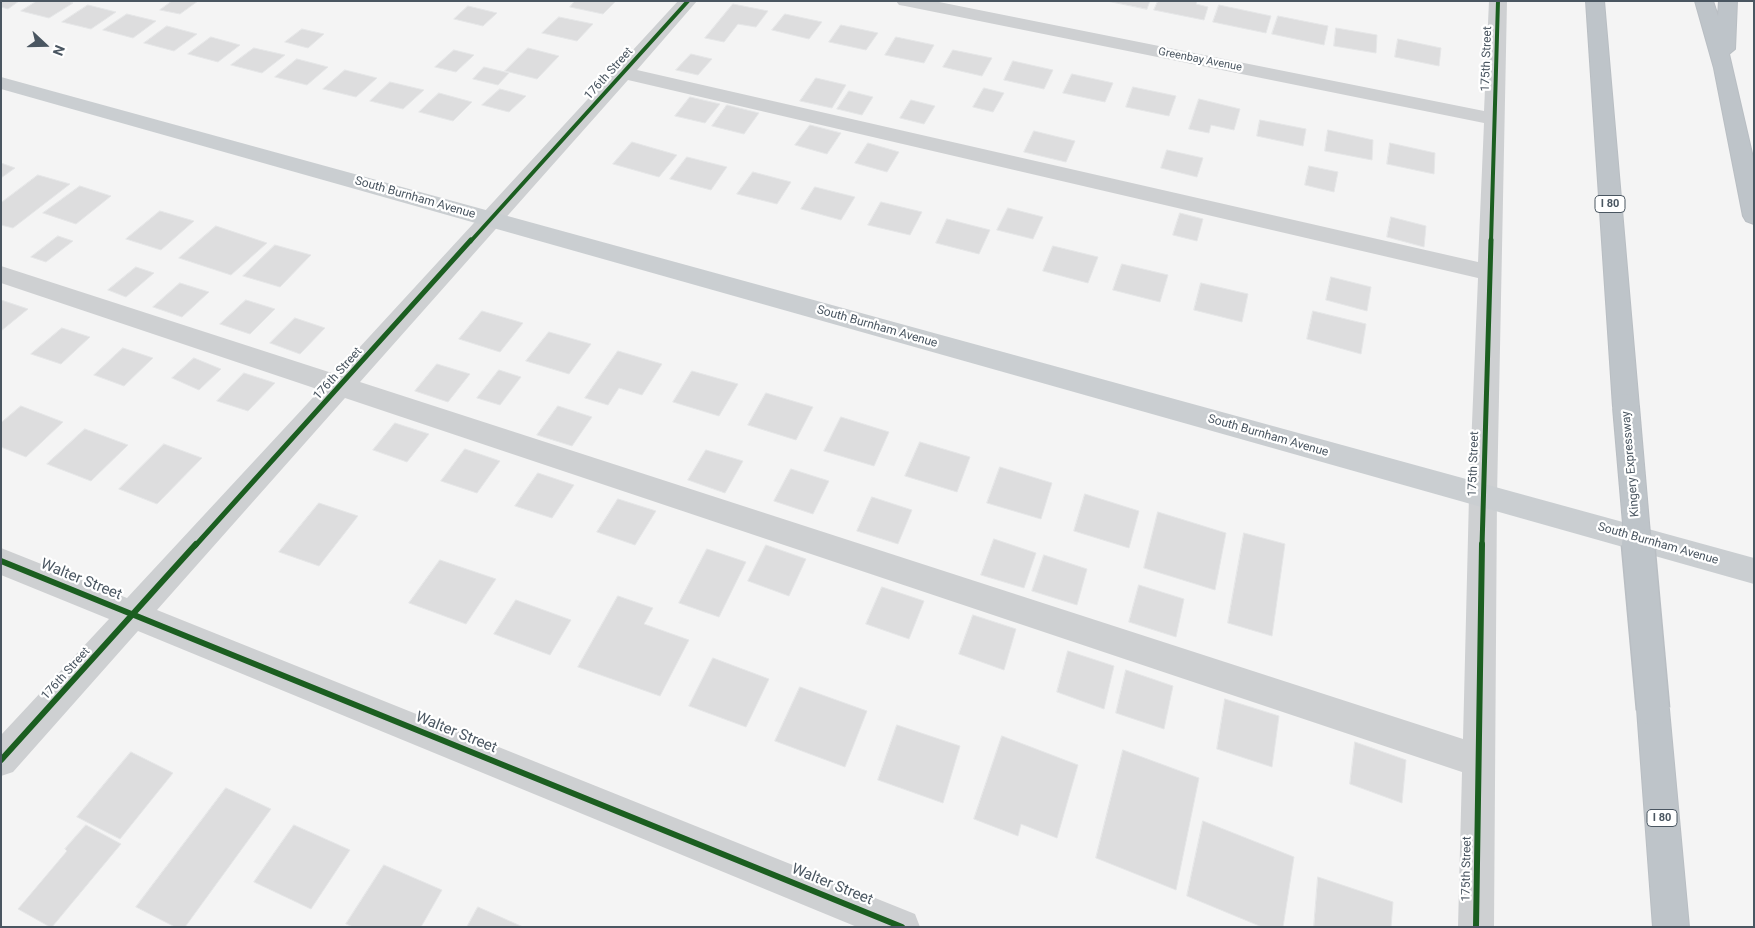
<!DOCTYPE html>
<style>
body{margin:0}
#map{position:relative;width:1755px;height:928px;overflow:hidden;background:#f4f4f4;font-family:Roboto,sans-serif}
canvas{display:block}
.frame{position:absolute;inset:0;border:2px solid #4a5661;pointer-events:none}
.north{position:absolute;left:20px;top:20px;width:50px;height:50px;-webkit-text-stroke:4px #fff;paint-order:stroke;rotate:111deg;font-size:14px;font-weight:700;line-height:20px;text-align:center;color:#4a5661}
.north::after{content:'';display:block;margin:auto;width:18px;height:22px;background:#4a5661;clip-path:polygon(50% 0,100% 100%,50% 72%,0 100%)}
</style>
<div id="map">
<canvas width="1755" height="928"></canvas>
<div class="frame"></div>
<div class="north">N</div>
</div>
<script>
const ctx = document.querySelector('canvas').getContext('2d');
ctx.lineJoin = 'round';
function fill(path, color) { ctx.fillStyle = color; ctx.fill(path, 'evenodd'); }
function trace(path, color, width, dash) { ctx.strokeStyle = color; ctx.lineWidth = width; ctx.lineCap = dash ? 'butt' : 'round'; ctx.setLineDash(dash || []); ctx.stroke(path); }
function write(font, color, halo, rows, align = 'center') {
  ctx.font = font + ' Roboto,sans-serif'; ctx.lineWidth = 4.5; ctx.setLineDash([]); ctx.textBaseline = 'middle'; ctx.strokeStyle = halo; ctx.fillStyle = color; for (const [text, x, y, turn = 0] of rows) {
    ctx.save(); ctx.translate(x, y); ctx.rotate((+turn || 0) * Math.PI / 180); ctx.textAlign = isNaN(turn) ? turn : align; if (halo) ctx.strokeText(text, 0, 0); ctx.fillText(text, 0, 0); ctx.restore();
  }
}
const building = new Path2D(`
 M1,1H19L8,9L1,7Z
 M37,1H68L73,3L49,18L21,11Z
 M172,1H198L180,14L160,10Z
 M575,1H616L603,14L570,7Z
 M1107,1H1150L1147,9Z
 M1158,1H1197L1196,4L1208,7L1204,20L1154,10Z
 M733,4L768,11L756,27L738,24L724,42L705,38Z
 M88,5L116,12L91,29L62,22Z
 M1219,5L1271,16L1266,33L1213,22Z
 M468,6L497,13L483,26L454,19Z
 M127,14L156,21L133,38L103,30Z
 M785,14L822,22L809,39L772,30Z
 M1278,16L1328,26L1324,45L1272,34Z
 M559,17L593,24L577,41L542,33Z
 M841,25L878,33L866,50L829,42Z
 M167,26L197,34L174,51L144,43Z
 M1336,28L1377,35L1376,53L1334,46Z
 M302,29L324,34L308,48L285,42Z
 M211,37L240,45L218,62L188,54Z
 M896,37L934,45L924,63L885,55Z
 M1398,39L1441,48L1439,66L1395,57Z
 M254,48L285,55L262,73L231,65Z
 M528,48L559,56L537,79L505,71Z
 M454,50L474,55L456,72L435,67Z
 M953,50L992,58L982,76L943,67Z
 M691,54L712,59L698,75L676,70Z
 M297,59L328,67L307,85L275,77Z
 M1013,61L1053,70L1044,89L1004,80Z
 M484,67L509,73L498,85L473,79Z
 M345,70L377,78L356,97L323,89Z
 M1072,74L1113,83L1105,102L1063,93Z
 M816,78L846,85L832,108L800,101Z
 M390,82L424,90L403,109L370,101Z
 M1133,87L1176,96L1169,116L1126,107Z
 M984,88L1004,93L993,112L973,107Z
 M500,89L526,96L509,112L482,105Z
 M849,91L873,97L862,115L837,109Z
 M439,93L472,102L453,121L419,112Z
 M690,97L720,104L705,123L675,116Z
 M1199,99L1240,109L1234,130L1211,125L1209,133L1189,129Z
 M911,100L935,106L924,124L900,118Z
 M727,105L759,113L744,134L712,126Z
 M1260,120L1306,129L1303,146L1257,136Z
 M810,125L841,133L827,154L795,145Z
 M1328,130L1373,140L1372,160L1325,151Z
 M1034,131L1075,141L1066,162L1024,152Z
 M632,142L677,155L659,177L613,164Z
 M868,143L899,152L887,172L855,163Z
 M1390,143L1435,153L1434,174L1387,164Z
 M1167,150L1203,158L1197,177L1161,168Z
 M687,157L727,167L711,190L670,179Z
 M1,163L15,168L1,178Z
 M1309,166L1338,172L1334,192L1305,185Z
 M753,172L791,182L777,204L737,194Z
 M38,175L70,184L13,228L1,225V203Z
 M80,186L111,196L76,224L43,213Z
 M815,187L855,197L841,220L801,209Z
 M881,202L922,212L910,235L868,225Z
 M1008,208L1043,217L1033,239L997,230Z
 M160,211L194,221L161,250L126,239Z
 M1180,213L1203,219L1197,241L1173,235Z
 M1391,217L1426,226L1424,247L1387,237Z
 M947,219L990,230L979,254L936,243Z
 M216,226L267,243L231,275L179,258Z
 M58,236L73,241L46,262L31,257Z
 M275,245L311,255L280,287L243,276Z
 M1053,246L1098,257L1088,283L1043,271Z
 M1122,264L1168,275L1160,302L1113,290Z
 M136,267L154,273L126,297L108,290Z
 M1331,277L1371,287L1367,311L1326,300Z
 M180,283L209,292L182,317L153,307Z
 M1201,283L1248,294L1242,322L1194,310Z
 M1,300L28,309L1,331Z
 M246,300L275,309L250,334L220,324Z
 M482,311L523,323L500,352L459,339Z
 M1313,311L1366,324L1361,354L1307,339Z
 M295,318L325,328L300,354L270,343Z
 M62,328L90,337L61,364L31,354Z
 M549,332L591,344L569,374L526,361Z
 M123,348L153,358L124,386L94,375Z
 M618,351L662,364L642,395L619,388L608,405L585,398Z
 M194,358L221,369L199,390L172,378Z
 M437,364L470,374L448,402L415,391Z
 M499,370L521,377L500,405L477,398Z
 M692,371L738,384L719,416L673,402Z
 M244,373L275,383L248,411L217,401Z
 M766,393L813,407L796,440L748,425Z
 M21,406L63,422L26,457L1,447V423Z
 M558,406L592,417L572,446L537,435Z
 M841,417L889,432L874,466L824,451Z
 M395,423L429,434L407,462L373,450Z
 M85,429L128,445L91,481L47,464Z
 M920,442L970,457L957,492L905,476Z
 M164,444L202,458L157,504L119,489Z
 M465,449L500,461L477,493L441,481Z
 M706,450L743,461L725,493L688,480Z
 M1000,467L1052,483L1041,519L987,503Z
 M791,469L829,481L813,514L774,501Z
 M538,473L574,485L552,518L515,506Z
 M1085,494L1139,511L1129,548L1074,531Z
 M872,497L912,510L898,544L857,531Z
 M618,499L656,511L635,545L597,532Z
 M319,503L358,516L319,566L279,552Z
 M1158,512L1226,533L1215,590L1144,568Z
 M1244,533L1285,544L1272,636L1228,623Z
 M994,539L1036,553L1024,588L981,575Z
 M766,545L806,559L789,596L748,581Z
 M707,549L746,562L719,617L679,603Z
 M1044,555L1087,569L1077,605L1032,591Z
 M440,560L496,579L466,624L409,603Z
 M1139,585L1184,599L1176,637L1129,622Z
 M882,587L924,601L909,639L866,624Z
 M618,596L653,608L644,624L689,640L660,696L578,667Z
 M516,600L571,620L550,655L494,634Z
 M973,615L1016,629L1004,670L959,654Z
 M1068,651L1114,666L1104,709L1057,692Z
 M713,658L769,679L746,727L689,706Z
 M1126,670L1173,686L1164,729L1116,713Z
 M800,687L867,711L845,767L775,741Z
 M1225,699L1279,716L1272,767L1217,749Z
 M897,725L960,746L943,803L878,780Z
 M1002,736L1078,765L1057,838L1021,824L1018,836L974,819Z
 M1355,742L1406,760L1402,803L1350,784Z
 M1123,750L1199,778L1176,890L1096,858Z
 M131,752L173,773L120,839L77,817Z
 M226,788L271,809L185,927H175L136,907Z
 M1203,821L1294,857L1283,927H1262L1187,896Z
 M86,825L121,844L52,927H50L18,909L67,851L65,849Z
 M294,825L350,850L311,909L254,882Z
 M384,865L442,890L421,927H353L346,924Z
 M1318,877L1393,902L1391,927H1314Z
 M478,907L523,927H467Z`);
fill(building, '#ddddde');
trace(building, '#e5e6e7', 1);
const highway = new Path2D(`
 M1586,1H1604L1639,407L1635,414L1626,417L1617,414L1613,407Z
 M1695,1H1713L1718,16L1719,1H1737L1735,49L1729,54L1754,162V224L1746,221L1743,216L1714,68Z
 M1653,693L1664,698L1669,709L1689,927H1653L1637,709L1642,698Z`);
trace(highway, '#b9bec3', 2);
fill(new Path2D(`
 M678,1H697L637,70L1478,262L1484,123L905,6L899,5L896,1H934L1484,111L1489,1H1507L1497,496L1494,927H1458L1462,772L345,398L157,610L915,914L920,927H857L138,631L13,772L1,776V735L109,619L1,575V548L127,598L320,390L1,283V266L335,374ZM628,80L1478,278L1469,496L1463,739L360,382Z`), '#ced0d2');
fill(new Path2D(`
 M1,77L1754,558V584L1,89Z`), '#caced1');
fill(highway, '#bec4c9');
const highwayBridgeFar1 = new Path2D(`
 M1626,407L1638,546`);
const highwayBridge = new Path2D(`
 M1638,544L1653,709`);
trace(highwayBridgeFar1, '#b9bec3', 28, []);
trace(highwayBridge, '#b9bec3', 35, []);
trace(highwayBridgeFar1, '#bec4c9', 26);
trace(highwayBridge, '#bec4c9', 32);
trace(new Path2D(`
 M470,242L688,1
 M1491,242L1498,1`), '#1b5e20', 4);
trace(new Path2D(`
 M195,546L471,240
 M1482,546L1491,240`), '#1b5e20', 5);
trace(new Path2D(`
 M1,561L902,927
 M1,760L196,544
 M1476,927L1482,544`), '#1b5e20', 6);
write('11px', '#4a5661', '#fff', [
 ["Greenbay Avenue",1200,60,11]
]);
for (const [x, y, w] of [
 [1610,204,30],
 [1662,818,30]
]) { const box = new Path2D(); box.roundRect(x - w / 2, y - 8.5, w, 17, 4); ctx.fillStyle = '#fff'; ctx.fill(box); trace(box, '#4a5661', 1); }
write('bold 11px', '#4a5661', null, [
 ["I 80",1610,204],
 ["I 80",1662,818]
]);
write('12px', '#4a5661', '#fff', [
 ["175th Street",1487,59,-88],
 ["176th Street",609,74,-48],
 ["South Burnham Avenue",415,198,16],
 ["South Burnham Avenue",877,327,16],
 ["176th Street",338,374,-48],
 ["South Burnham Avenue",1268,436,16],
 ["175th Street",1474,464,-88],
 ["Kingery Expressway",1631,464,-95],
 ["South Burnham Avenue",1658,544,16],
 ["176th Street",66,674,-48],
 ["175th Street",1467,869,-89]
]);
write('15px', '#4a5661', '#fff', [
 ["Walter Street",81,580,22],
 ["Walter Street",456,733,22],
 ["Walter Street",832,885,22]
]);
</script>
